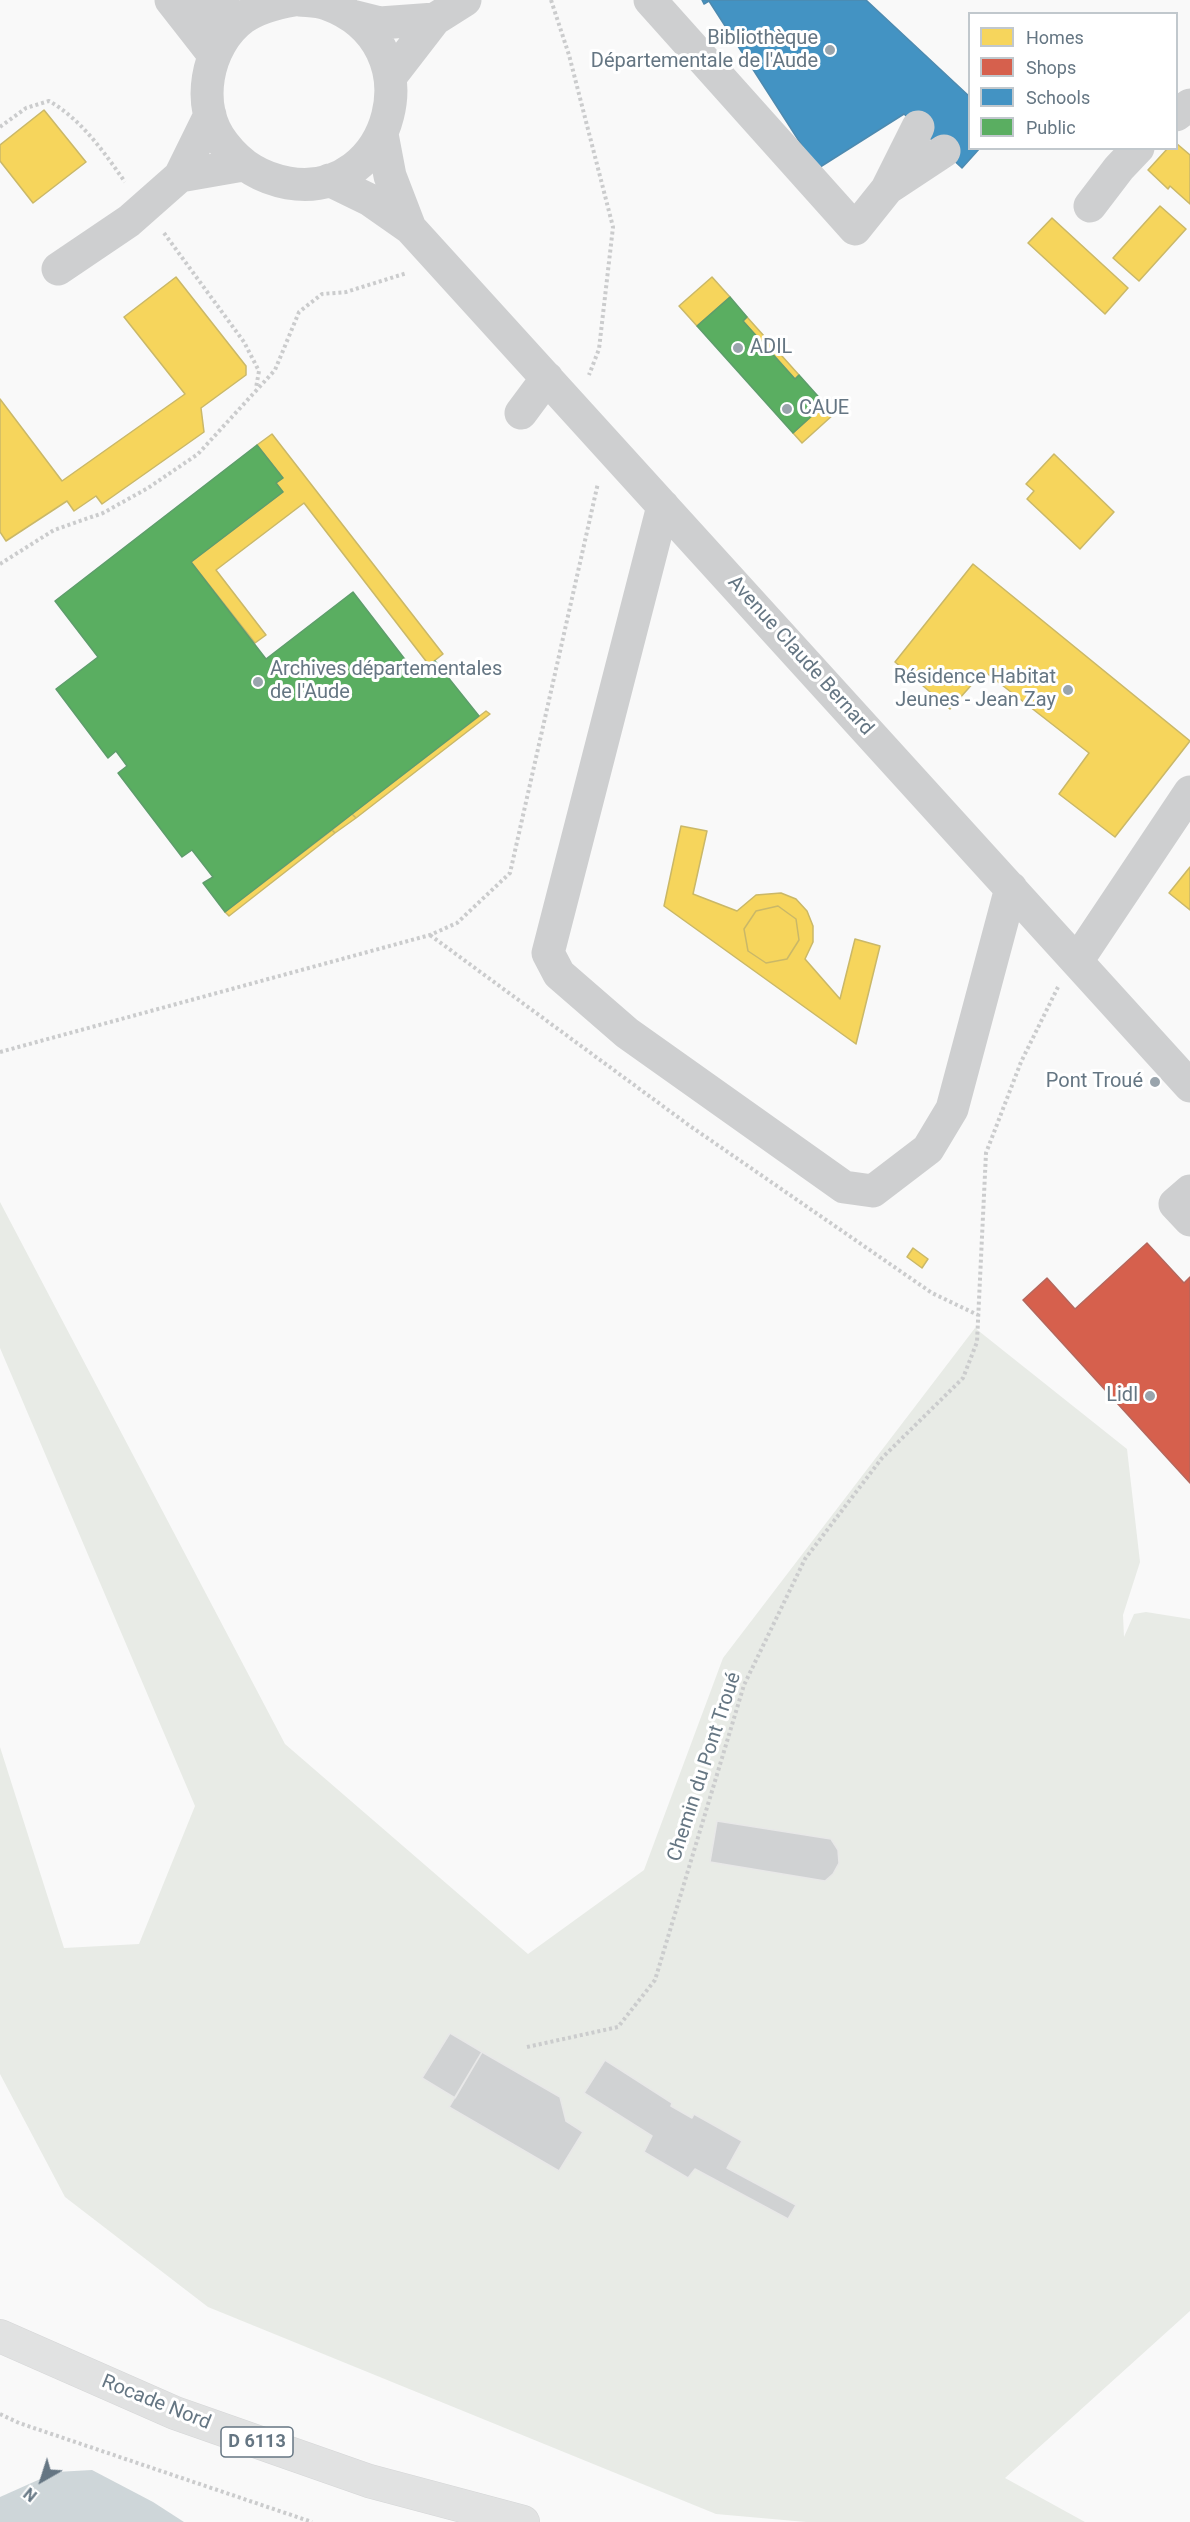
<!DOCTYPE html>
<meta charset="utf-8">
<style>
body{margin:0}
#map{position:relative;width:1190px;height:2522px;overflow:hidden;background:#f9f9f9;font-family:Roboto,sans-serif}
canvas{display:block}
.legend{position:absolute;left:968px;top:12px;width:210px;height:138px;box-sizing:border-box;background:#fff;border:2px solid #c1c8cd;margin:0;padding:8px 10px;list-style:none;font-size:18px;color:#657683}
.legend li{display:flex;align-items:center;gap:12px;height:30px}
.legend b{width:30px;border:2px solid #c1c8cd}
.north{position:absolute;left:12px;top:2450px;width:60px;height:60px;-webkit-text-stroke:4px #fff;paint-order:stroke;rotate:219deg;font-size:16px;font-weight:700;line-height:24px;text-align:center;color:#657683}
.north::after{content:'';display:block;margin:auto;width:21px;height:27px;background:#657683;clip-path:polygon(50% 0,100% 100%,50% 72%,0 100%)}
</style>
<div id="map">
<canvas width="1190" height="2522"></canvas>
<ul class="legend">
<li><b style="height:16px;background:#f6d55c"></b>Homes</li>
<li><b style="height:16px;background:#d6604d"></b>Shops</li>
<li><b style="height:16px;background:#4393c3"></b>Schools</li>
<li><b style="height:16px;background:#5aae61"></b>Public</li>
</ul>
<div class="north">N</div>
</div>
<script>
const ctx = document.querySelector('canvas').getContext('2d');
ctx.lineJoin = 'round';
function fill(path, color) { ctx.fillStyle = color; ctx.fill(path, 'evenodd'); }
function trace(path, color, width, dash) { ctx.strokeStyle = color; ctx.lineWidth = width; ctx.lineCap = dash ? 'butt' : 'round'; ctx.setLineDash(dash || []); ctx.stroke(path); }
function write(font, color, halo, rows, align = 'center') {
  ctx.font = font + ' Roboto,sans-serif'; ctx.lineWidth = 6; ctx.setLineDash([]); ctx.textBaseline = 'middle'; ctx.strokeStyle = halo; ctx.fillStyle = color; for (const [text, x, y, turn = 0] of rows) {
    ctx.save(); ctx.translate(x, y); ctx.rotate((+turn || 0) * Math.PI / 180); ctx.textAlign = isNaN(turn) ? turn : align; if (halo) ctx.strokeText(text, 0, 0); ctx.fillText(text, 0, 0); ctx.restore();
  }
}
fill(new Path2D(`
 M0,1202L285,1744L528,1954L644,1870L723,1658L975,1328L1127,1449L1140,1562L1123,1615L1124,1637L1134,1614L1146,1612L1190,1619V2311L1005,2478L1085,2522H806L716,2514L208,2307L65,2197L0,2074V1747L64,1948L139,1944L195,1806L0,1348Z`), '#e8ebe6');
fill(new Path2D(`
 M92,2470L153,2502L184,2522H0V2497L56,2472Z`), '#ced6d9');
const homes = new Path2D(`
 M44,110L86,162L33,203L0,161V145Z
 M1176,143L1190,155V204L1170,186L1168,189L1148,170L1168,148H1176Z
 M1160,206L1186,229L1139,281L1113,258Z
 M1052,218L1128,288L1105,314L1028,243Z
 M176,277L246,366V375L201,408L204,432L102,504L96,496L74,511L67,501L6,541L0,532V399L62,481L185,394L124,317Z
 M712,277L730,297L697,326L679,306Z
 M747,317L799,375L795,379L743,321Z
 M825,404L834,414L802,443L793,433Z
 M272,434L443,654L429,665L304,503L216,570L266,635L255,643L191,562L283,492L276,483L283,478L257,445Z
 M1054,454L1114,512L1080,549L1027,499L1034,491L1026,484Z
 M973,564L1190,741L1115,837L1059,794L1089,753L984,671L950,709L895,662Z
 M486,711L490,714L356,818L352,814Z
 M352,814L356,818L335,833L332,830Z
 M681,826L707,831L693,894L737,911L756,895L781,893L796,899L807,911L813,926V942L805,959L840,999L855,939L880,946L856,1044L664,906ZM778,906L796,919L799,940L787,959L766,963L748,951L744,929L756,911Z
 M332,830L335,833L229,916L225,912Z
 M1190,867V910L1169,893Z
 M778,906L796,919L799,940L787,959L766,963L748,951L744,929L756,911Z
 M913,1248L928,1259L922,1268L907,1257Z`);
fill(homes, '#f6d55c');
trace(homes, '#cab868', 1.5);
const shops = new Path2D(`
 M1147,1243L1184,1283L1190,1277V1483L1023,1300L1047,1278L1075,1309Z`);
fill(shops, '#d6604d');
trace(shops, '#b4675d', 1.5);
const schools = new Path2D(`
 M702,0H866L970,97V148H980L962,168L904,114L817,169L709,1L704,4Z`);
fill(schools, '#4393c3');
trace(schools, '#4d8ab0', 1.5);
const public = new Path2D(`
 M730,297L747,317L743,321L795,379L799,375L825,404L793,433L697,326Z
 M257,445L283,478L276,483L283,492L191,562L266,659L353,592L417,675L435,661L479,716L225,912L203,883L213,877L192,850L182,857L118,773L127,766L116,751L108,758L56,689L98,657L55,601Z`);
fill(public, '#5aae61');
trace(public, '#5d9d6b', 1.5);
const building = new Path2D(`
 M717,1821L831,1839L838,1850L839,1863L833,1874L825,1881L710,1862Z
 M450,2033L482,2052L455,2098L422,2078Z
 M482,2052L560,2097L566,2121L583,2132L559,2171L449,2107Z
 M605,2060L672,2103L671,2106L692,2118L694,2114L742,2141L727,2168L796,2205L788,2219L695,2169L688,2178L644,2152L652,2136L584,2093Z`);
fill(building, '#d0d2d3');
trace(building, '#e8e8e8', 1.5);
const major = new Path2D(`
 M0,2336L175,2413L369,2481L523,2522`);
trace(major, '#d5d6d7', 34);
trace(new Path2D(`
 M551,0L569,55L613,227L599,349L589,375
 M0,127L26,108L49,101C81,119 104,152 125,182
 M164,233L244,342L259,371L256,388
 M0,564L54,530L103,513L148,488L198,454L275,370L299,312L322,294L346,292L407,273
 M430,935L690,1126L932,1293L978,1315
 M0,1052L430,935L457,923L510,873L598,483
 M527,2047L618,2027L655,1980L744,1685L805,1559L882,1458L963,1378L977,1342L986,1153L1021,1062L1058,987
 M0,2414L19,2423L312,2522`), '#cbcccd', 4, [3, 3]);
trace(new Path2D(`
 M171,0L214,55
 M294,0C276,3 259,7 243,18C206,45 194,108 224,144C241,166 261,178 288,183C392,201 437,44 327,4C319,1 309,1 300,0
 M650,0L855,229L887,189L918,127
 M173,1L243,18
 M352,16L380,23L435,19
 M391,76L435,19L465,0
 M1176,115L1190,105
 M382,134L390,176L410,228
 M180,176L243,165
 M329,180L370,200L410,228L1190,1086
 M888,188L944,151
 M1090,206L1119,168L1138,148
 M58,269L129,221L180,176L210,115
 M521,413L547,378
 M663,506L548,953L559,974L627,1033L844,1187L873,1191L928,1149L952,1109L1011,888
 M1077,961L1190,792
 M1190,1191L1175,1204L1190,1220`), '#cecfd0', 33);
trace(major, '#e1e2e2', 33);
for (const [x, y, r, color] of [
 [830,50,6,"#99a4ac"],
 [738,348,6,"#99a4ac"],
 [787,409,6,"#99a4ac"],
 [258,682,6,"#99a4ac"],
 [1068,690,6,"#99a4ac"],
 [1155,1082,6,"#99a4ac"],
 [1150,1396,6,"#99a4ac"]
]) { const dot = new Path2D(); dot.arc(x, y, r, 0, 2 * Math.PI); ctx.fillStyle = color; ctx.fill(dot); trace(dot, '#fff', 2); }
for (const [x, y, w] of [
 [257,2442,72]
]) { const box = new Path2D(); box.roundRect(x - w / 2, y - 15, w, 30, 4.5); ctx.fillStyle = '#fff'; ctx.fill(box); trace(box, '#657683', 1.5); }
write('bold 18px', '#657683', null, [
 ["D 6113",257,2442]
]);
write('20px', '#657683', '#fff', [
 ["Bibliothèque",818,39],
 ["Départementale de l'Aude",818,62],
 ["ADIL",750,348,"left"],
 ["CAUE",799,409,"left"],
 ["Archives départementales",270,670,"left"],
 ["de l'Aude",270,693,"left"],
 ["Résidence Habitat",1056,678],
 ["Jeunes - Jean Zay",1056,701],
 ["Pont Troué",1143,1082],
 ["Lidl",1138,1396]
], 'right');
write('20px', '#657683', '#fff', [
 ["Avenue Claude Bernard",800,656,48],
 ["Chemin du Pont Troué",705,1767,-72],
 ["Rocade Nord",156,2403,22]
]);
</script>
